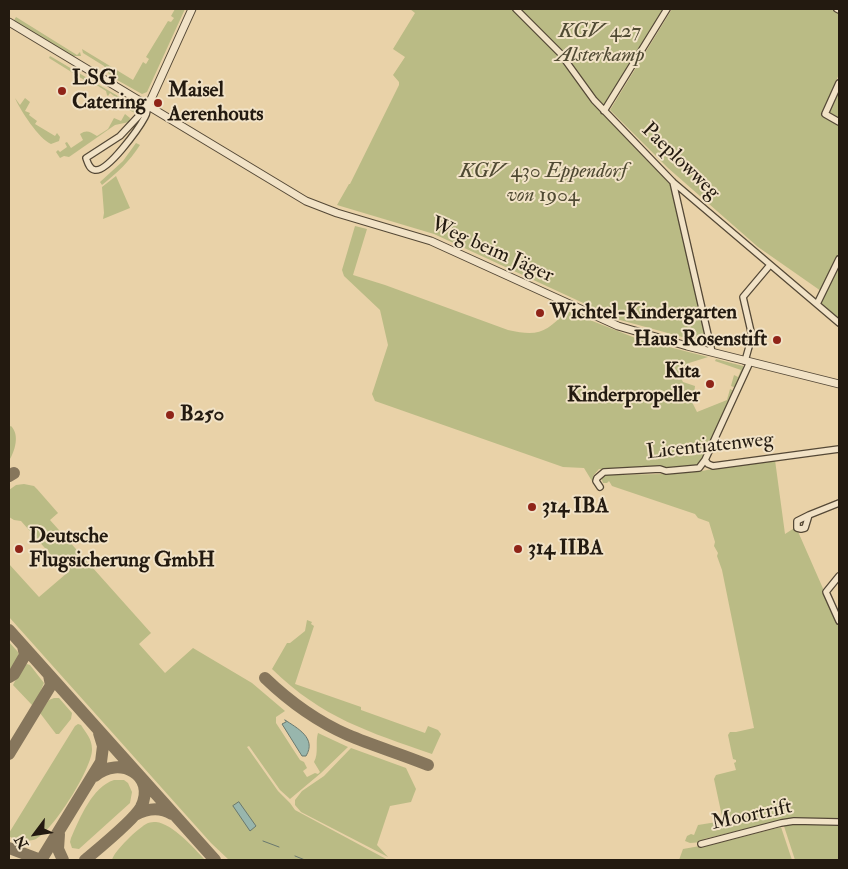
<!DOCTYPE html>
<meta charset="utf-8">
<style>
body{margin:0}
#map{position:relative;width:848px;height:869px;overflow:hidden;background:#e9d2a8;font-family:"IM FELL Double Pica",serif}
canvas{display:block}
.frame{position:absolute;inset:0;border:10px solid #231a10;pointer-events:none}
.north{position:absolute;left:10px;top:809px;width:50px;height:50px;-webkit-text-stroke:4px #f1e2c6;paint-order:stroke;rotate:239deg;font-size:14px;font-weight:700;line-height:20px;text-align:center;color:#231a10}
.north::after{content:'';display:block;margin:auto;width:18px;height:22px;background:#231a10;clip-path:polygon(50% 0,100% 100%,50% 72%,0 100%)}
</style>
<div id="map">
<canvas width="848" height="869"></canvas>
<div class="frame"></div>
<div class="north">N</div>
</div>
<script>
const ctx = document.querySelector('canvas').getContext('2d');
ctx.lineJoin = 'round';
function fill(path, color) { ctx.fillStyle = color; ctx.fill(path, 'evenodd'); }
function trace(path, color, width, dash) { ctx.strokeStyle = color; ctx.lineWidth = width; ctx.lineCap = dash ? 'butt' : 'round'; ctx.setLineDash(dash || []); ctx.stroke(path); }
function write(font, color, halo, rows, align = 'center') {
  ctx.font = font + ' "IM FELL Double Pica",serif'; ctx.lineWidth = 4; ctx.setLineDash([]); ctx.textBaseline = 'middle'; ctx.strokeStyle = halo; ctx.fillStyle = color; for (const [text, x, y, turn = 0] of rows) {
    ctx.save(); ctx.translate(x, y); ctx.rotate((+turn || 0) * Math.PI / 180); ctx.textAlign = isNaN(turn) ? turn : align; if (halo) ctx.strokeText(text, 0, 0); ctx.fillText(text, 0, 0); ctx.restore();
  }
}
fill(new Path2D(`
 M175,9H185L147,92L142,94L110,76L104,66L83,53L82,49L133,80L143,62L146,64L149,59L146,57L168,21L171,22L174,18L171,16Z
 M410,9H512L548,42L559,54L592,102L670,183L708,344L620,320L434,234L337,205L349,184H350L399,85V82L393,75L405,57L393,49L415,13Z
 M519,9H663L605,105L596,98L561,51Z
 M672,9H831L839,12V74L822,114L839,125V253L821,291L758,247L668,168L610,110Z
 M16,17L77,55L80,52L81,56H72L13,22Z
 M50,56L128,102L135,109V113L127,109L128,106L110,93L108,96L107,95L106,91L90,81L89,83L49,58Z
 M839,88V119L828,113Z
 M15,98L20,105L25,98L30,102L25,111L30,113L29,115L37,121L35,124L55,136L57,133L60,137L59,141L51,144C39,139 20,110 15,98Z
 M125,114L130,118L129,122L115,125L69,157L64,156L60,158L56,152L58,150L60,152L67,147L65,143L67,142L71,148L83,140L80,134C87,129 90,132 97,136L108,129L114,118L121,121Z
 M136,143L140,145C130,161 116,174 102,185L100,182L123,161Z
 M116,176L130,208L103,219L104,213L102,187Z
 M355,226L367,229L353,275L385,285L508,330C539,337 546,332 567,311L638,339L708,357L689,363L684,367L686,370L682,380L683,382L695,386L693,404L697,412L727,400L730,389L734,391L700,466L670,469H599L593,476L596,485L595,486L584,468L563,467L375,401L372,394L388,345L380,310L344,276L342,270Z
 M839,263V319L820,302Z
 M716,359L743,366V370L736,388L731,386L734,375L738,377L741,370L715,361Z
 M11,426C20,435 15,451 9,461V427Z
 M775,460L785,534L796,527L839,625V860H795L782,820L704,839L702,842L690,843L685,841L687,836L691,834L694,835L698,825L723,821L714,779L716,775L736,770L734,763L736,762V760L733,759L728,735L730,732H736L754,728L722,570L717,556L718,553L714,546L715,542L709,522L698,518L695,514L612,486L609,481L607,483H603L601,477L603,475L666,474L702,471L722,467Z
 M24,484L34,486L37,489L58,513L50,520L151,633L139,644L165,673L193,648L252,683L285,711L276,717V723L300,760L304,762L307,768L303,771L307,777L315,773L318,774L320,772L314,762C319,753 315,742 318,733L348,747L321,773L290,799L280,790L249,746L247,747L278,791L290,803L295,810L388,860H229L211,843L9,617V564L39,597L67,573L21,521L14,520L9,517V490L16,485Z
 M307,620L312,622L311,624L314,626L295,684L361,707V710L425,733L428,726L438,730L441,734L432,754C369,732 322,718 272,669L287,643H290L305,631Z
 M9,642L18,652L19,656L9,673Z
 M27,664L30,665L44,683L35,704L32,705L13,685L22,667Z
 M54,698H59L72,713L71,719L59,734H56L40,713L49,700Z
 M78,724L81,725C86,733 92,739 92,749C93,767 53,831 36,839C29,842 17,840 10,837L9,833L75,726Z
 M351,748L406,768L416,789L411,802L390,806L377,845L388,857L301,812L295,805V800L302,791L324,776Z
 M114,780H124L128,783L132,792L130,803L79,849L72,848L70,842L71,838C80,818 92,787 114,780Z
 M156,822C173,824 194,848 205,860H112C114,851 139,827 148,823C151,822 153,822 156,822Z
 M781,827L792,860H679L683,849L700,846L699,848Z`), '#babb85');
const water = new Path2D(`
 M285,720C297,728 317,738 306,756H302L282,724L286,722Z
 M239,802L256,826L250,831L233,806Z`);
fill(water, '#98b6ad');
trace(water, '#69786e', 1);
trace(new Path2D(`
 M263,841L279,847
 M295,856L305,860`), '#69786e', 1);
trace(new Path2D(`
 M9,476L14,473
 M9,630L215,860
 M9,677L14,674L25,655L23,646
 M265,678C290,702 316,721 348,735C374,746 401,754 428,765
 M9,754L51,685L49,675
 M135,815C148,808 160,807 172,814
 M59,834L58,849L63,860
 M9,848L41,860L101,762L103,746L99,733
 M85,860C98,849 134,820 141,807C157,775 119,755 95,776`), '#86765c', 12);
const minor = new Path2D(`
 M516,9L560,53L594,100L673,182L839,323
 M837,9L839,10
 M839,83L825,114L839,122
 M148,106C147,110 147,114 145,117C139,128 108,172 95,170C89,169 88,163 86,158L120,136Z
 M604,111L667,9
 M673,182L712,352
 M817,304L839,259
 M745,361L752,336L743,297L770,265
 M705,460L708,464L713,466L839,449
 M600,487L596,481L597,478L604,472L660,469L666,471L699,468L705,460L750,362
 M809,515L805,528L801,529L797,528V521Z
 M809,515L839,503
 M839,576L826,592L839,621
 M701,844L781,823L794,821L839,822`);
const tertiary = new Path2D(`
 M9,22L306,201L337,213L431,241L618,326L687,346L839,384
 M148,106L192,9`);
trace(minor, '#544836', 8);
trace(tertiary, '#544836', 9);
trace(minor, '#f1e2c6', 5.5);
trace(tertiary, '#f1e2c6', 7);
for (const [x, y, r, color] of [
 [62,91,5,"#8f2418"],
 [158,103,5,"#8f2418"],
 [540,313,5,"#8f2418"],
 [777,340,5,"#8f2418"],
 [710,384,5,"#8f2418"],
 [170,415,5,"#8f2418"],
 [532,507,5,"#8f2418"],
 [19,549,5,"#8f2418"],
 [518,549,5,"#8f2418"]
]) { const dot = new Path2D(); dot.arc(x, y, r, 0, 2 * Math.PI); ctx.fillStyle = color; ctx.fill(dot); trace(dot, '#f1e2c6', 2); }
write('italic 21px', '#504a33', '#f1e2c6', [
 ["KGV 427",600,32],
 ["Alsterkamp",600,56],
 ["KGV 430 Eppendorf",543,172],
 ["von 1904",543,196]
]);
write('bold 21px', '#231a10', '#f1e2c6', [
 ["LSG",72,79],
 ["Catering",72,103],
 ["Maisel",168,91],
 ["Aerenhouts",168,115],
 ["Wichtel-Kindergarten",550,313],
 ["Haus Rosenstift",767,340,"right"],
 ["Kita",700,372,"right"],
 ["Kinderpropeller",700,396,"right"],
 ["B250",180,415],
 ["314 IBA",542,507],
 ["Deutsche",29,537],
 ["Flugsicherung GmbH",29,561],
 ["314 IIBA",528,549]
], 'left');
write('21px', '#231a10', '#f1e2c6', [
 ["Paeplowweg",680,162,44],
 ["Weg beim Jäger",492,251,24],
 ["Licentiatenweg",710,447,-6],
 ["Moortrift",752,816,-12]
]);
</script>
